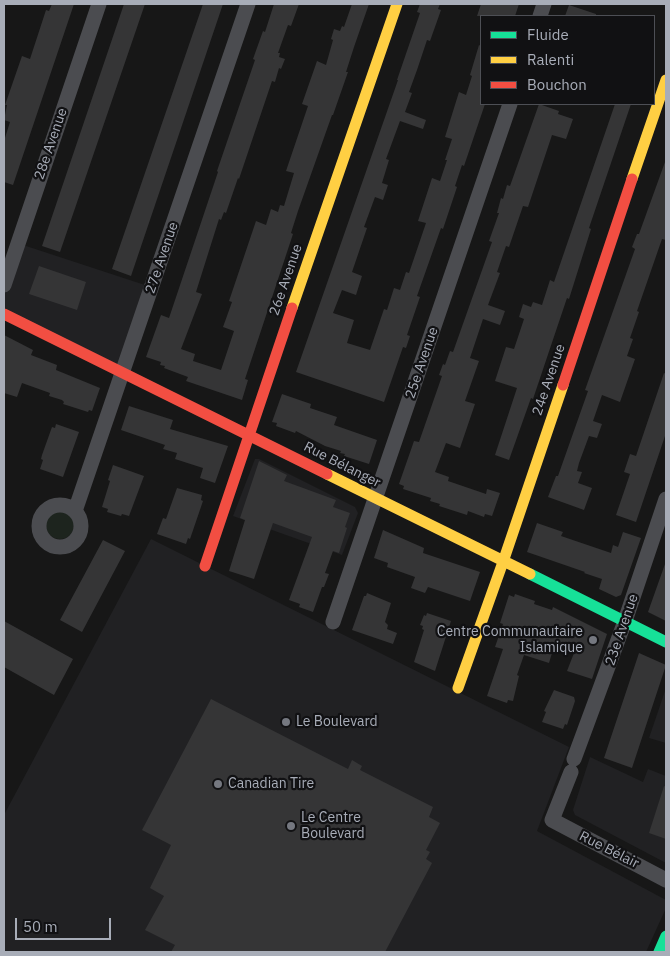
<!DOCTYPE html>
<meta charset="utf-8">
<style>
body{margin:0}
#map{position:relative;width:670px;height:956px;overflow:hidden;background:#171717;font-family:"IBM Plex Sans",sans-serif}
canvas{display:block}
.frame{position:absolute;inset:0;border:5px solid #a8adb8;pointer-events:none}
.legend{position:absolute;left:480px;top:15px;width:175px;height:90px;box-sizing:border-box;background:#111113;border:1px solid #4d4f55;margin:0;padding:6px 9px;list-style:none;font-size:15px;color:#a8adb8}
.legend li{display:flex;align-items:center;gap:10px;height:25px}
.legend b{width:25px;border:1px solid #4d4f55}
.scale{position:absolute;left:15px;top:918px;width:96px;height:22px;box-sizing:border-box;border:2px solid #a8adb8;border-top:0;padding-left:6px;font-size:15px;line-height:18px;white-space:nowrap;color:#a8adb8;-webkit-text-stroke:4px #111113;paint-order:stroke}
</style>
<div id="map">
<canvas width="670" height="956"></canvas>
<div class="frame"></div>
<ul class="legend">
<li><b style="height:6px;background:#16e098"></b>Fluide</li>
<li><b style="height:6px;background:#ffcf43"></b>Ralenti</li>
<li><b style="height:6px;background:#f24e42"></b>Bouchon</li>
</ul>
<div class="scale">50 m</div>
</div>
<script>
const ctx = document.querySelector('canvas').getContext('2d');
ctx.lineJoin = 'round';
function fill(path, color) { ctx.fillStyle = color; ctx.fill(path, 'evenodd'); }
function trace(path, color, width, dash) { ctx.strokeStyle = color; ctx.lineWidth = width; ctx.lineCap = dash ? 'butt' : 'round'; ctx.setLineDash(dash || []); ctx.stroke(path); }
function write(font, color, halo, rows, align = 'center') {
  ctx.font = font + ' "IBM Plex Sans",sans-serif'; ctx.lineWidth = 4.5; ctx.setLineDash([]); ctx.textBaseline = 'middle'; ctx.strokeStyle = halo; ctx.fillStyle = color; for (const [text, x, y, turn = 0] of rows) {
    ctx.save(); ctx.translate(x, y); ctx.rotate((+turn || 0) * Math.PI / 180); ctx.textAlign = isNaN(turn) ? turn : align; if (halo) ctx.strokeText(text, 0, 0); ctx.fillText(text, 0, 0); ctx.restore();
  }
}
fill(new Path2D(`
 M17,243L151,287L122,374L4,314V285Z
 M255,459H259L355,507L358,513L342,555L233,516Z
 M151,539L569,747L537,831L666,900V908L646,952H4V815Z
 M666,688V743L649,738Z
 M590,757L643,782L648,769L666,776V863L575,815L573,810Z`), '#212123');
fill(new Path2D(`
 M46 525a14 14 0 1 1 28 0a14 14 0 1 1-28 0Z`), '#1d241e');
fill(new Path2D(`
 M52,4H74L13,185L4,182V141L10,122L4,120L7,105H5L22,56L30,59L46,10L49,11Z
 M124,4H145L60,252L42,246Z
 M203,4H223L131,276L112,269Z
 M274,4H299L291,26L288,25L278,53H280L279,57L285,59L281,69L279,68L275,82L272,81L239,179L238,178L226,213L224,212L221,220L219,219L196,292L202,294L181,349L195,354L193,361L221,370L234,331L223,327L232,302L229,301L256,221L266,225L271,209L278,212L280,205L284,206L294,173L286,171L308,106L302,104L317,61L326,65L333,40L331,39L334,29L340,31L342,26L344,27L352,4H369L354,47L346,72H348L333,115H332L298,211L291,233L293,234L245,379L248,380L242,400L186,381L188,377L164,368L165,366L160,365L161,362L146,357L161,315L169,318L218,172L217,171L255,60L253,59L263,31L265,32Z
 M420,4H440L438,9L441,10L430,41L427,40L417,70L409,92L412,93L405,112L426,120L423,129L400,121L386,159L389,160L382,183L388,185L383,200L375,197L364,227L367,228L352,272L362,276L356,295L342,290L333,313L354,320L347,343L370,350L384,309L387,310L394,288L400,290L406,272L409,273L426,223L418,221L432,178L440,181L447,160H445L452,139L445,137L459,92L466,95L472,76L470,75L479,45L481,46V104H485L464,166L462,165L455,186L457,187L443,229L441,228L417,296L420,297L407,335L410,336L406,348L403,347L384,402L296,372L398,80H397L420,13L417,12Z
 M481,4H519L515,16H477Z
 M569,5L596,14V16H565Z
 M539,104L559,111L558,114L573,119L566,139L552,135L528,207L523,206L509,247L506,246L497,272L500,273L488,305L505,311L500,325L483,319L470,358L479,361L465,401L475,404L460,448L446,443L435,472L449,477L448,481L486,494L487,489L500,493L492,516L485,514L484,517L468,511L467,515L439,506L440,504L430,501L431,498L403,489L404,486L399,484L414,441L419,442L442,376L439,375L443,364L445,365L450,351L453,352L492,242L489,241L499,213H497L501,198L503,199L507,185L510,186Z
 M615,104H631L589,228L591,229L569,299L567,298L533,399L531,398L509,460L495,455L517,388L495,381L506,347L514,349L524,319L519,317L523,304L531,307L533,302L542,305L550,280L554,282Z
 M665,162L666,240L662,239L637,311L639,312L630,338L633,339L627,356L635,359L620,402L602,395L593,421L602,424L597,438L589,436L579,463L577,471L582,472L578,483L592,488L584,510L548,497L556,476H558L588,391L585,390L635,249L632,247L637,234H639Z
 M39,266L86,282L77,310L29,294Z
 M4,335L33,350L31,355L57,365L56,370L100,388L92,411L89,410L88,412L63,404L64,402L62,400L49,396L50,393L22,383L17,397L4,393Z
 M664,373L666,374V433L636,522L616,515L630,474L624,472L630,454L636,456Z
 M282,394L311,404L310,408L337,417L334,425L377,440L369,464L344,456L345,454L340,453L341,451L325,446L296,431L295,433L276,426L277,423L272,422Z
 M129,406L173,420L170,429L228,446L215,483L200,478L203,468L175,459L177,453L163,449L165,445L121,430Z
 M56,424L79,432L63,477L40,469L43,460L41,459L42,455L52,427L55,428Z
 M259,461L287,475L284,481L336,500L333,507L350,513L345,527L347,528L339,553L333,551L325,573L329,574L324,587H322L313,612L299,607L300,604L289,600L312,537L273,523L254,579L229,571L245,520L240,518Z
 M113,465L144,476L129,516L122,514L121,516L107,512L108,509L102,507L110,481L108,480Z
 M177,488L202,495L201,500L203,501L190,539L188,538L186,544L157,534L163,518L166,519Z
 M537,523L563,532L561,536L611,553L613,545L618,547L623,532L641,538L621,595L616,597L599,589L602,579L584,573L585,572L527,552Z
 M383,530L424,548L423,553L480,572L470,601L428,587L425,593L411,588L415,577L387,567L388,563L374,558Z
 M103,540L125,551L82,632L60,620Z
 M665,564H666V621L648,612Z
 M367,593L391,603L385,622L388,625L387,629L397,633L393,644L352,630L364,596H366Z
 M515,594L535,601L534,604L552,610L553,607L607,634L592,679L567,671L574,653L554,646L549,663L524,655L517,675L519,676L513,701L508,700L507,703L487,696L503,649L495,647L503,624L500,623L501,620L509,595L514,597Z
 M427,613L451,621L435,671L414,662L424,630L422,629L423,626L420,625L424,615L426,616Z
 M4,621L73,659L54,695L4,667Z
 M639,653L666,665L632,768L604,758Z
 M554,690L574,697L575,701L567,725L565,724L563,729L542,722L546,712L544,711Z
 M211,699L348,769L352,760L362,766L360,770L433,807L429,817L440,823L426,850L430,852L426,859L432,863L385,952H171L175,945L145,930L164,896L150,888L171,845L142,830Z
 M664,786L666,787V839L649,833Z`), '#353536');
trace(new Path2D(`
 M540,16L544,4
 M4,285L99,4
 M39 526a21 21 0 1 1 42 0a21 21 0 1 1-42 0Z
 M75,511L248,4
 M333,622L510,104
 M574,759L625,621L666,499
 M571,772L552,820L666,880`), '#4b4c50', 15);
trace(new Path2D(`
 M530,574L666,642
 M659,952L666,936`), '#16e098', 11);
trace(new Path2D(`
 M632,179L666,80
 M292,308L397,4
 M327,474L530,574
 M458,688L503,562L563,385`), '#ffcf43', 11);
trace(new Path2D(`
 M4,314L327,474
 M563,385L632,179
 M205,566L292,308`), '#f24e42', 11);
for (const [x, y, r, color] of [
 [593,640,5,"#757880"],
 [286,722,5,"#757880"],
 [218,784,5,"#757880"],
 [291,826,5,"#757880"]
]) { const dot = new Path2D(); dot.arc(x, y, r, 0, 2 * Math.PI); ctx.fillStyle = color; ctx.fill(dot); trace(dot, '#111113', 2); }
write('14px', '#a8adb8', '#111113', [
 ["28e Avenue",51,144,-71],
 ["27e Avenue",162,258,-71],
 ["26e Avenue",286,280,-71],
 ["25e Avenue",422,363,-71],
 ["24e Avenue",549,380,-71],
 ["Rue Bélanger",342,465,27],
 ["23e Avenue",622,630,-71],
 ["Rue Bélair",609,850,27]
]);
write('14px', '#a8adb8', '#111113', [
 ["Centre Communautaire",583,632,"right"],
 ["Islamique",583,648,"right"],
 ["Le Boulevard",296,722],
 ["Canadian Tire",228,784],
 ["Le Centre",301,818],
 ["Boulevard",301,834]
], 'left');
</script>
